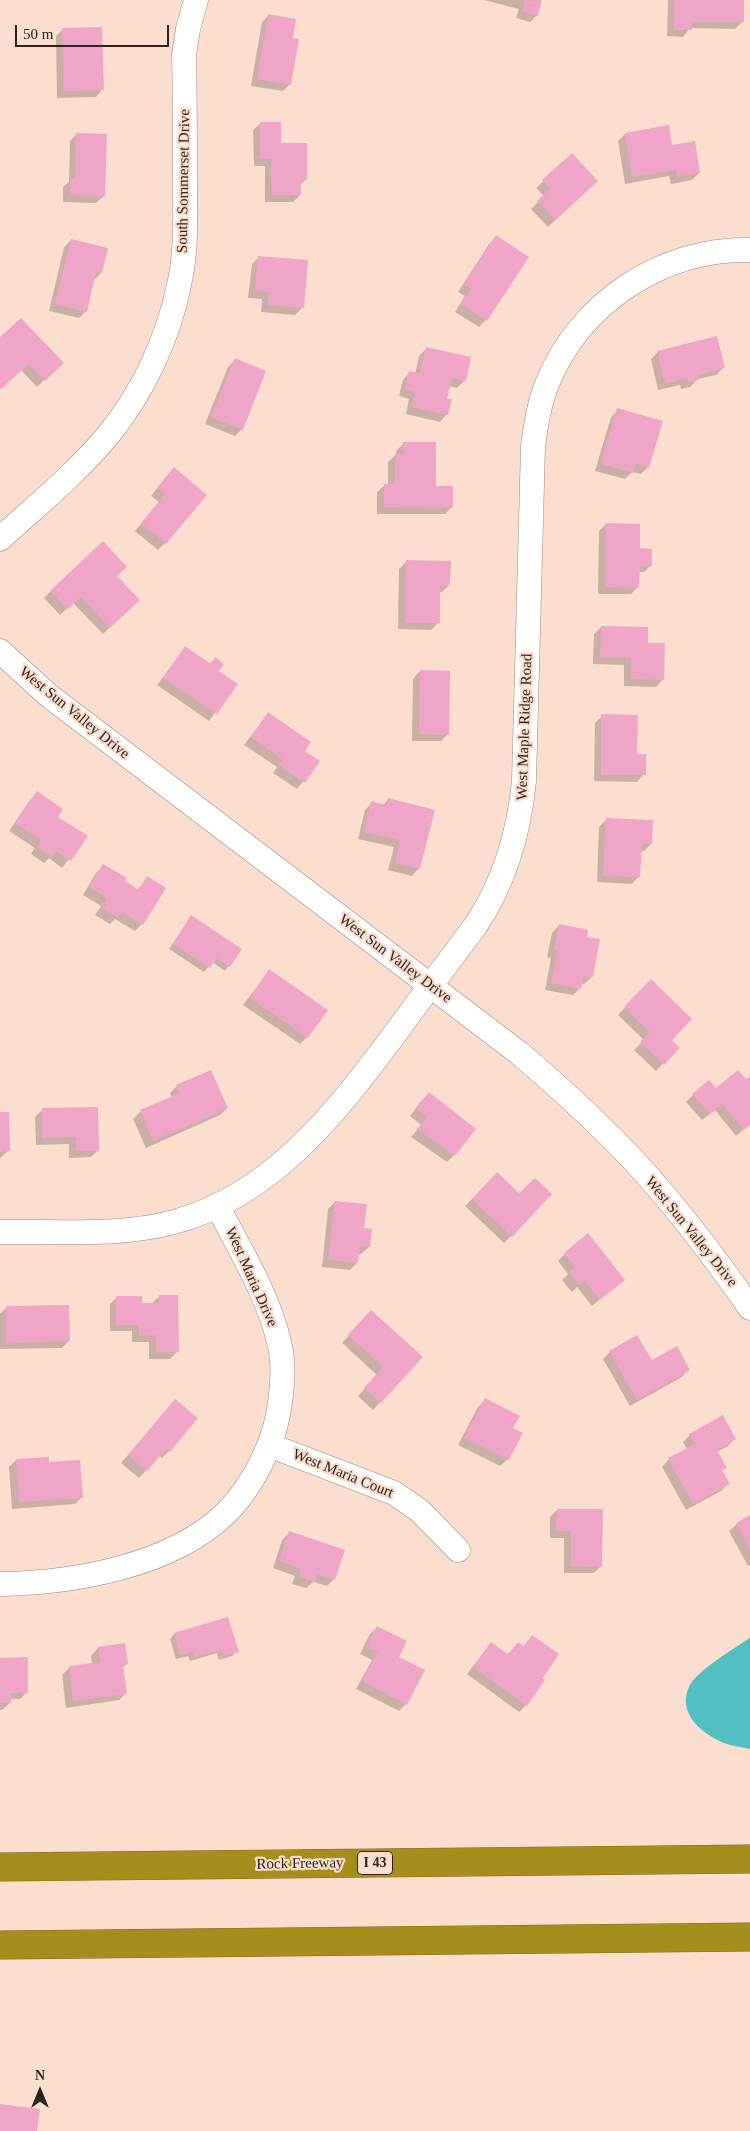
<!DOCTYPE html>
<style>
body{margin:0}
#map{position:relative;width:750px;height:2131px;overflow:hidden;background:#fbdecd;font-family:"Times New Roman",serif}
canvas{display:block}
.north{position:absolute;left:15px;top:2066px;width:50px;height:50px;-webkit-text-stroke:4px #fbdecd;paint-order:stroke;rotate:0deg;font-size:14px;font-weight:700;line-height:20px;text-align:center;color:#2c221c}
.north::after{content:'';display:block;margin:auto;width:18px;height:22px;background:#2c221c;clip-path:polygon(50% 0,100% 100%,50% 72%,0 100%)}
.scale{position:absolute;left:15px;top:25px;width:154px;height:22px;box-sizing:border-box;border:2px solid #2c221c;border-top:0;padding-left:6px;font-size:15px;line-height:18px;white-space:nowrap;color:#2c221c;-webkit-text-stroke:4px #fbdecd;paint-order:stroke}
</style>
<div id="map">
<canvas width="750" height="2131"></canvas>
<div class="north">N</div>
<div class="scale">50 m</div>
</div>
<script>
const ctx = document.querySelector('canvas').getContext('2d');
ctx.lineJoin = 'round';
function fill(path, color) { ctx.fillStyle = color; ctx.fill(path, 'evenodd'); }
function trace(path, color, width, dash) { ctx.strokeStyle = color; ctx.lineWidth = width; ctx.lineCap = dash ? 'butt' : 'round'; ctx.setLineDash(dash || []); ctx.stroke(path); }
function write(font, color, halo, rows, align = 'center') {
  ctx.font = font + ' "Times New Roman",serif'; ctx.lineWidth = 4.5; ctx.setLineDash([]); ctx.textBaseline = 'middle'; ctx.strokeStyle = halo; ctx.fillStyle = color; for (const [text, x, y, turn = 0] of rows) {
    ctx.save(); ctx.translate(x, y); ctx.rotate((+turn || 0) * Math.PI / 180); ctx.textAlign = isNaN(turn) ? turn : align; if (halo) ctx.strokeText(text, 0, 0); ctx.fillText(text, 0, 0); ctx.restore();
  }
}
fill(new Path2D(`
 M750,1638V1749C742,1747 732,1746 724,1743C700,1733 676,1712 690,1685C697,1671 736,1647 750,1638Z`), '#51bfc2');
fill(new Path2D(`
 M484,0H541L537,15L530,22L516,18L519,9Z
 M668,0H743L742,22L735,29L690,28L683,37L667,36Z
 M269,15L292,40L290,84L283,91L251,86L262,22Z
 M63,29L103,89L96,97L57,98L56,36Z
 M261,123L280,145L306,179L300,185V195L293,202H265V166H254L253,130Z
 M668,127L671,146L699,173L692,180L671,184L669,176L625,184L618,141L625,134Z
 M77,134L104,196L96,203L63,202V187L69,182L70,141Z
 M572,155L589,188L548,227L531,209L544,196L536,188Z
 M496,237L486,320L479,327L455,312L465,296L458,292L489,244Z
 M71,240L101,273L94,280L86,311L79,318L49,311L64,247Z
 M259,257L302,308L295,315L261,312L262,299L248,298L252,264Z
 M0,339L55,370L37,387L21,370L0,389Z
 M426,349L464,381L457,388L449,386L446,400L447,414L440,422L406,414L409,399L399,396L403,380L410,372L415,374L419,356Z
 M658,352L723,368L716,375L698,379L690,387L681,389L680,385L658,390L651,359Z
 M235,360L242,429L235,436L205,424L228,367Z
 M618,410L648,467L641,474L632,472L625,479L595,471L611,417Z
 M403,444L434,487L452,507L445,514H377V492L385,485H388V462L396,455V451Z
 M167,476L165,543L158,550L135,531L159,502L151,496Z
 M606,524L638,549L651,565L644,572H638V587L631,594H598L599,531Z
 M406,562L449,585L442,592H439L438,623L431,630L398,629L399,569Z
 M116,576L138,600L103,634L73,603L60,615L44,598L51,591Z
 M601,627L647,644L663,679L656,687L624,686V665L593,664L594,634Z
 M185,648L210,664L215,659L217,672L236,684L209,721L157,685Z
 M420,671L448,734L441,741H412L413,679Z
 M268,714L303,751L318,762L297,789L273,773L277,767L244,745Z
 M602,716L636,756L644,774L637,782L594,781L595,723Z
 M37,793L56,817L86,837L62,868L49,858L44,863L31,854L35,848L9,831L30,800Z
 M388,800L419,868L412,876L388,870L394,847L358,839L365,810L372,803L383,805Z
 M606,820L651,844L644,851H640L639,876L632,884L597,882L599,827Z
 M104,866L137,890L148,878L142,924L135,931L115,919L110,924L95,915L101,906L83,895L96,873Z
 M191,917L229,966L225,971L212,962L204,972L169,949Z
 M559,925L586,938L592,977L584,984L581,983L580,988L573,995L545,990L551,958L547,957L552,933Z
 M269,971L307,1037L300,1044L243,1005Z
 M651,981L670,1040L678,1048L656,1071L634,1050L644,1040L618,1015Z
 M750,1078V1124L736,1136L715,1110L702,1120L686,1102L693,1095L746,1081Z
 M177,1086L227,1108L220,1115L146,1148L133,1119L140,1112L172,1098L170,1093Z
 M422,1100L454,1155L447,1162L411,1137L421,1125L410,1116Z
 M42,1110L98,1150L91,1157L69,1158V1144L36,1145L35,1117Z
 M0,1113L8,1151L0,1158Z
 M497,1174L519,1195H551L504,1243L465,1206Z
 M335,1202L363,1229L369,1247L361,1254H358L357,1263L350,1270L322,1267L328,1209Z
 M565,1254L623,1280L592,1306L577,1287L572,1292L562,1280L568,1274L558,1261Z
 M160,1296L177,1352L170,1359H149V1342H132V1331H110V1304L117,1297L141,1304L152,1303Z
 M6,1308L69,1341L62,1348L0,1349V1314Z
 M364,1319L421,1357L373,1410L358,1396L377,1375L342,1343Z
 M610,1352L651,1362L689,1369L682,1377L630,1406L603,1359Z
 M485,1400L511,1429L508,1459L500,1466L458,1445L478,1407Z
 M168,1408L169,1451L162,1458L159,1456L139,1478L121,1463Z
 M690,1435L735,1438L728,1446L717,1452L725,1467L721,1471L728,1484L721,1491L686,1510L662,1467L669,1459L687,1449L683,1442Z
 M16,1460L48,1464L82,1497L75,1504L12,1509L9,1467Z
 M557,1510L601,1566L594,1573H564V1538H550V1517Z
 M750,1516V1565L748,1566L729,1531L737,1524Z
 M289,1533L334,1579L327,1586L313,1582L306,1588L292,1584L295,1576L273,1568L282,1540Z
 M378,1627L406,1704L399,1711L356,1689L372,1660L360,1654L370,1634Z
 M174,1634L237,1651L232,1656L219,1660L217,1653L190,1661L188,1656L176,1659L170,1639Z
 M532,1636L526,1705L519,1712L467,1674L491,1643L507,1655L518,1643L523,1647Z
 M98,1648L127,1664L122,1668L126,1693L119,1700L66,1708L62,1675L69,1668L92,1664L91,1656Z
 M0,1659L27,1692L20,1699H10V1703L2,1710H0Z`), '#0003');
fill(new Path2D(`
 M542,0L538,16L522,11L525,2L519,1Z
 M674,0H744V22H692V30H674Z
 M268,14L296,19L293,38L299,39L291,85L257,79Z
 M102,27L104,90L64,91L62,28Z
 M260,122H281V143H307V180H301V195H272L271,159H260Z
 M669,125L672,145L695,141L700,173L677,177L676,170L632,177L625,133Z
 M76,133L107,134L105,197L70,195V179H75Z
 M572,153L598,181L556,220L537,201L550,189L542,180Z
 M496,235L529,257L487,321L461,304L471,289L464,284Z
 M71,239L108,248L102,273L96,272L87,312L55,304Z
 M258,256L308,260L304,308L268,305L269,292L255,291Z
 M21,318L64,363L45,381L29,364L0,390V337Z
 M717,336L725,368L698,375L699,380L688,382L687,378L665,384L657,351Z
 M426,347L471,357L466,381L452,378L447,399H452L448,415L412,407L415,392L405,389L409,371L420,373Z
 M235,358L266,371L243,430L211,417Z
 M617,408L663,421L649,468L636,463L633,473L601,464Z
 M403,442H436V486H453V508L384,507V484H395V454H403Z
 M174,467L207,495L166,544L141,523L165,494L157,488Z
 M606,523L640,524V548L652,549V566H640L639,588L605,587Z
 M103,541L127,567L117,576L140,600L110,628L81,597L68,609L50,591Z
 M406,560L451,561L450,585H440V623H405Z
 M601,626L648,627V643H665L664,680L631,679V658H600Z
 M185,646L211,664L215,657L224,664L219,671L238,684L217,714L163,678Z
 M420,670L450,671L449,735L419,734Z
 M268,712L311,742L305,751L320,761L305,783L279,765L283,760L251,737Z
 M601,714L638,715L637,754H646V775H601Z
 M37,791L63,809L58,817L88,836L71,861L56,851L52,857L37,847L41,840L15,823Z
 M388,798L435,810L420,869L395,863L400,840L364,832L371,801L386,805Z
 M606,818L653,820L652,844H642L640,877L603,876Z
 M103,864L127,878L125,881L139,890L147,876L166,888L143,925L122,912L118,918L101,908L107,898L89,887Z
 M191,915L242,949L230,967L216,958L210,968L173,944Z
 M559,924L588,930L587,937L600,939L593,977L584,976L581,989L551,983L558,951L554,950Z
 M269,969L328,1010L308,1038L250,998Z
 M651,979L692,1019L672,1040L680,1048L664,1065L640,1042L650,1032L624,1007Z
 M211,1070L228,1108L153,1141L140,1110L180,1093L176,1085Z
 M738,1070L746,1079L750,1076V1125L744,1130L722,1104L710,1114L692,1094L709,1080L716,1088Z
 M429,1092L476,1129L455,1156L417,1129L427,1117L416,1108Z
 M98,1107L99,1151H76V1137L42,1138V1108Z
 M0,1112H9L10,1151L0,1152Z
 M497,1172L519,1193L535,1178L552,1194L512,1237L472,1199Z
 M335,1201L367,1204L364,1228L372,1229L370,1247L360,1246L358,1263L328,1260Z
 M588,1233L625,1280L600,1300L585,1281L580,1286L569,1272L575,1267L564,1253Z
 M159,1295H178L179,1352H156V1335L139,1336V1325H116V1296H142V1303H159Z
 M69,1305L70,1341L6,1343V1306Z
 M371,1310L423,1357L381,1403L364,1388L383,1367L348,1335Z
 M637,1335L652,1360L677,1346L690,1370L637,1400L609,1351Z
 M485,1398L520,1416L513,1428L523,1433L509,1460L464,1438Z
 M175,1399L198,1418L170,1452L166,1449L147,1471L128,1455Z
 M723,1415L736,1439L717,1450L727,1468L722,1470L730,1484L693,1504L668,1458L695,1444L689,1434Z
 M49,1457V1462L80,1460L83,1498L19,1502L16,1459Z
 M557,1509H603L602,1567L571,1566V1531H556Z
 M750,1515V1550L736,1523Z
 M289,1531L345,1550L335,1580L317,1574L315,1582L299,1577L301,1569L279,1561Z
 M228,1617L239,1652L224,1656L222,1650L194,1657L192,1652L180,1655L174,1633Z
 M377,1626L407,1641L399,1657L425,1670L407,1705L362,1681L378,1652L366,1647Z
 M532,1635L559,1654L543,1678L545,1680L527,1706L473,1667L491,1642L509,1655L518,1642L524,1646Z
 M125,1643L128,1664L123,1665L127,1694L73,1701L69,1666L100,1662L98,1647Z
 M28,1657V1693H11V1703H0V1658Z
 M0,2104L40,2109L37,2131H0Z`), '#efa4c8');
const street = new Path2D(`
 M0,539C37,505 77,473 109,434C143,392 168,339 179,285C187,251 185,215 185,180C185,138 185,97 184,55L188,29L196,0
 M0,651L48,695L519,1053C552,1081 584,1110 614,1140C665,1191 709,1249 750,1308
 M0,1232C57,1231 118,1237 174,1222C274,1195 338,1110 397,1031C423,995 450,960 476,925C505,881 519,834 524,781L533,446C536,425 539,404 547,384C580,302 663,248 750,250
 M269,1445L394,1493L420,1511L458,1550
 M0,1584C73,1583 172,1566 226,1513C246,1493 260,1468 270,1443C280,1417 286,1374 280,1346C269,1296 240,1250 217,1205`);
const highway = new Path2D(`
 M0,1867L750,1859
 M0,1945L750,1937`);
trace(street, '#9f8576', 25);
trace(highway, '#7b681c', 29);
trace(street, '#fff', 24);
trace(highway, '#a58e1c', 28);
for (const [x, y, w] of [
 [375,1863,35]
]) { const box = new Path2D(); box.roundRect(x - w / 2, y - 11.5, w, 23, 4); ctx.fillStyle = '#fbdecd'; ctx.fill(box); trace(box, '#2c221c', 1); }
write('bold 14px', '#2c221c', null, [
 ["I 43",375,1863]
]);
write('15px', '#2c221c', '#fbdecd', [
 ["South Sommerset Drive",184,181,-89],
 ["West Sun Valley Drive",74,713,39],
 ["West Maple Ridge Road",525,727,-88],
 ["West Sun Valley Drive",395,959,37],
 ["West Sun Valley Drive",691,1232,51],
 ["West Maria Drive",251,1277,66],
 ["West Maria Court",343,1474,22],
 ["Rock Freeway",300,1864,-1]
]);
</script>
